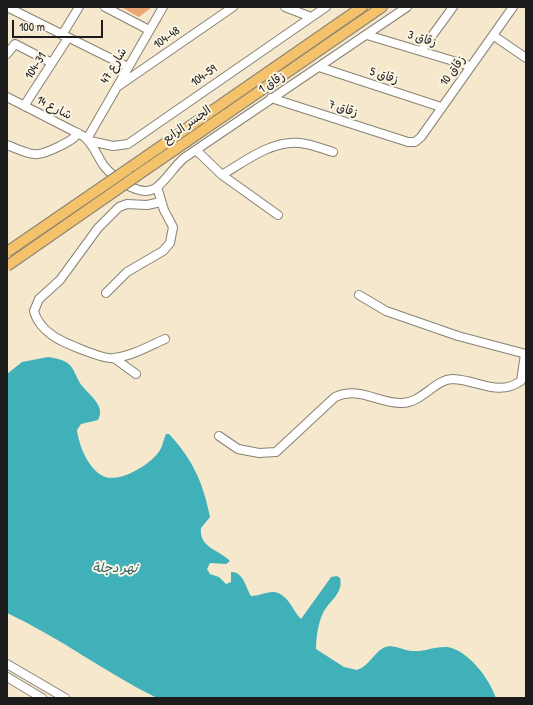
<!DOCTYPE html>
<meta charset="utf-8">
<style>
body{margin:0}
#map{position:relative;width:533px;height:705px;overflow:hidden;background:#f5e8cd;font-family:"Patrick Hand",sans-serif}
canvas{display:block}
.frame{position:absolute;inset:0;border:8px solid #1c1c1c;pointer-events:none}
.scale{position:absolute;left:12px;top:20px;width:91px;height:18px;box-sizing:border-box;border:2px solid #1c1c1c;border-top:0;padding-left:5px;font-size:12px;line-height:14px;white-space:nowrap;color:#1c1c1c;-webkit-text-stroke:3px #fcf5e5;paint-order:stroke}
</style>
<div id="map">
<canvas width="533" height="705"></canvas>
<div class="frame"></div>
<div class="scale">100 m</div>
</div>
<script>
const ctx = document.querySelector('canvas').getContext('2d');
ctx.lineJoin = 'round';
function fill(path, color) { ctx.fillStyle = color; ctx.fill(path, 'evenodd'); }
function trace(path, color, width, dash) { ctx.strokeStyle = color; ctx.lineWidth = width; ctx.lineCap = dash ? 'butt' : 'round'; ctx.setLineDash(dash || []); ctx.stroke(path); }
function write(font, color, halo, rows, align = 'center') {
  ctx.font = font + ' "Patrick Hand","Playpen Sans Arabic",sans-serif'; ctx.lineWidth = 4; ctx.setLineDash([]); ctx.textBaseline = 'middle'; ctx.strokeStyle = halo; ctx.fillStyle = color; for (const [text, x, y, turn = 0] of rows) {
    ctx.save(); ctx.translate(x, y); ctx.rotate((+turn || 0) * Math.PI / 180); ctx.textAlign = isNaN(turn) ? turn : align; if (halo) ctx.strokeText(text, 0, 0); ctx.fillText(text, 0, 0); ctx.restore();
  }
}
fill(new Path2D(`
 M48,357C54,358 60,359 66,362C74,367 75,375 80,383C86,393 107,405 98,420L81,424L77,430C79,445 87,466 101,475C117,485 148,466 158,453C163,447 163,440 166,434H169C193,460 203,482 210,517L201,528C199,548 218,549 230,561L226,564L210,563L207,569L210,574L219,577L226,584L231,582V572C243,571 246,588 251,596C259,596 265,592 273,592C288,593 292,610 301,619L329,580L331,577L337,576L340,578C344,593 329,601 323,613C318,623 316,639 316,649L344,667L357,670C369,666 373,654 383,648C393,643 403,651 413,651C424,652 435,646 447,647C468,650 489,678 496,698H157C106,673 59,637 7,613V374L22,362Z`), '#41b1b9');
fill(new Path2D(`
 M121,7H152L139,17Z`), '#eca575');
const minor = new Path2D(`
 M7,7L128,67
 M105,7L149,30
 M285,7L311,17
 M62,35L79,7
 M367,35L470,66
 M494,36L526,58
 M421,51L453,7
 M7,54L15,44L52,63
 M319,67L441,107
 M117,87L233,7
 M7,97L83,136C94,144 96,155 104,166C113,177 138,197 154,189C164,184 174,166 184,158L407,7
 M271,98L408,142H415L421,137L513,7
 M24,106L68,38
 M87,139L163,7
 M90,141L113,146L128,144L326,7
 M7,145C33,155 34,159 60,146C67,142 74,140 78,133
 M196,150L222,175C245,161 272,140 300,143C311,144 323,149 333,152
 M222,175L278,215
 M161,202L147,205L127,204L119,207L98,228L60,280L39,299L34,311C36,320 44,330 52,335C61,342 104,360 114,358C132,356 149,346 165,339
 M106,293L127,272L163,251L170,243L173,227L164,210L157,187
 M359,295L386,311L458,336L526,354
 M114,358L136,374
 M219,436L238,449L259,453L276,452L335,397C360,386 377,403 401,403C421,404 435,379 453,379C478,380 498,397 521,381L525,354
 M7,664L65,698
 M7,677L42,698`);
const major = new Path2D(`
 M128,169L362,7
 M138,175L382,7`);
trace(minor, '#888274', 10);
trace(major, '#888274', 12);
trace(minor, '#fff', 8);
trace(major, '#f3c26a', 10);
const majorBridge = new Path2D(`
 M7,252L128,169
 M7,266L138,175`);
trace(majorBridge, '#888274', 12, []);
trace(majorBridge, '#f3c26a', 10);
write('12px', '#1c1c1c', '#fcf5e5', [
 ["104-48",167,38,-35],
 ["زقاق 3",422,39,17],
 ["104-31",36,66,-58],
 ["شارع 47",114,66,-59],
 ["زقاق 10",453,71,-54],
 ["104-59",204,76,-35],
 ["زقاق 5",384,76,18],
 ["زقاق 1",272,83,-33],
 ["شارع 14",54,108,27],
 ["زقاق 7",343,109,18],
 ["الجسر الرابع",187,125,-35]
]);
write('italic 13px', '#2d5f63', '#fcf5e5', [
 ["نهر دجلة",115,569]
]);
</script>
